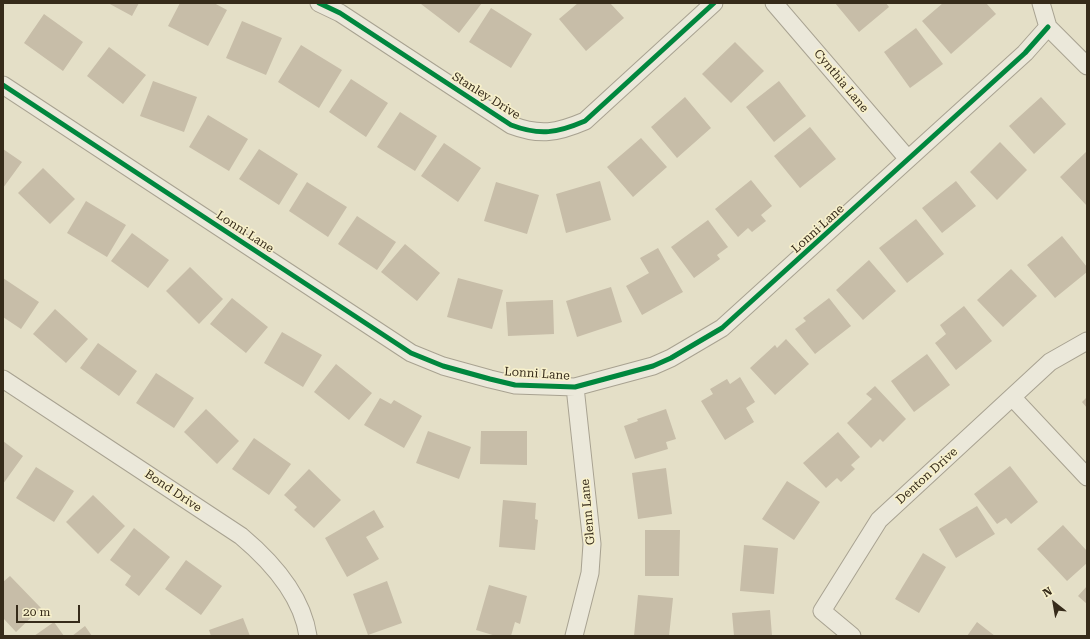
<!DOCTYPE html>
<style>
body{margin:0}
#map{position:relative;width:1090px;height:639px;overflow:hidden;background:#e4dfc7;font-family:"Roboto Serif",serif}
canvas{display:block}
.frame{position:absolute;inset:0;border:4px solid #362b1a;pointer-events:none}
.north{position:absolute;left:1034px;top:583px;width:40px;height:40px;-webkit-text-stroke:3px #f7f0cb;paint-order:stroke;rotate:329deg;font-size:11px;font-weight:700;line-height:16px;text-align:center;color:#362b1a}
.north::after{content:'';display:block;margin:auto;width:14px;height:18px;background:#362b1a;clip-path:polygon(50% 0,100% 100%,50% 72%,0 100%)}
.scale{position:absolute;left:16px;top:605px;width:64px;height:18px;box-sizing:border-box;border:2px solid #362b1a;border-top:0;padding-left:5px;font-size:12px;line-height:14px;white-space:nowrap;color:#362b1a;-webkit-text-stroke:3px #f7f0cb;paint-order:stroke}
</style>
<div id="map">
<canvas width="1090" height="639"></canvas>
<div class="frame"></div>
<div class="north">N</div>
<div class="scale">20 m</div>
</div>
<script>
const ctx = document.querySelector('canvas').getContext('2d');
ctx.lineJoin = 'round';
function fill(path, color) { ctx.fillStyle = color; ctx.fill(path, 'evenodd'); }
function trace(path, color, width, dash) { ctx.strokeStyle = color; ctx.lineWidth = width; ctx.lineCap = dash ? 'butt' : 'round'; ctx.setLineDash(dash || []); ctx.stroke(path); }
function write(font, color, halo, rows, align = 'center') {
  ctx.font = font + ' "Roboto Serif",serif'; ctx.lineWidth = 3.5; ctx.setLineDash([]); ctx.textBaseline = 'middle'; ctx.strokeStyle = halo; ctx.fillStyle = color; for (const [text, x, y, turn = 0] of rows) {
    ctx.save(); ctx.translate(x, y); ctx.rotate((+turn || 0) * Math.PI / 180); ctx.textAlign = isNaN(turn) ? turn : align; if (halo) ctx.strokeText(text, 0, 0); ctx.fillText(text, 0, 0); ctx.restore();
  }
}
fill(new Path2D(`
 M108,3H139L132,16Z
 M180,3H214L227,10L208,46L168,26Z
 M422,3H482L459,33L421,4Z
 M578,3H610L624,18L586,51L559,19Z
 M835,3H886L889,7L859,32Z
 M943,3H986L996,14L951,54L922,21Z
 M491,8L532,34L511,68L469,42Z
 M44,14L83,42L63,71L24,43Z
 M242,21L282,38L266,75L226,58Z
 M916,28L943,64L910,88L884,52Z
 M735,42L764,71L731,103L702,74Z
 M301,45L342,70L319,108L278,82Z
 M109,47L146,75L123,104L87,76Z
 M351,79L388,103L366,137L329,112Z
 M153,81L197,97L184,132L140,116Z
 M779,81L806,116L774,142L746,107Z
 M685,97L711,128L677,158L651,127Z
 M1041,97L1066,124L1034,154L1009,126Z
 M400,112L437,136L415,171L377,147Z
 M208,115L248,139L229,171L189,147Z
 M810,127L836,159L800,188L774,156Z
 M641,138L667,167L633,197L607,167Z
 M1000,142L1027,170L997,200L970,172Z
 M444,143L481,168L458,202L421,176Z
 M3,149L22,162L3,188Z
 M259,149L298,174L279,205L239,179Z
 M1087,151V206L1060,177Z
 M43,168L75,199L50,224L18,193Z
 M751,180L772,206L761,215L766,221L752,232L748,228L738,237L715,209Z
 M600,181L611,220L566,233L556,194Z
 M956,181L976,206L942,233L922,208Z
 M307,182L347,207L328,237L289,211Z
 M496,182L539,195L527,234L484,221Z
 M86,201L126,225L107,257L67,233Z
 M357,216L396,242L377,270L338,244Z
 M916,219L944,254L907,283L879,248Z
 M708,220L728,247L717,255L720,259L694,278L671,247Z
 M132,233L169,260L148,288L111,261Z
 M1062,236L1087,267V272L1055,298L1027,265Z
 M405,244L440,273L417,301L381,272Z
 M658,248L683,292L642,315L626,286L649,273L640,258Z
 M869,260L896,291L863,320L836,290Z
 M190,267L223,299L199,324L166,291Z
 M1011,269L1037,296L1003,327L977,300Z
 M3,278L39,302L21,329L3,317Z
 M458,278L503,290L492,329L447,317Z
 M611,287L622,322L577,337L566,301Z
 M232,298L268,327L246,353L210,324Z
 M829,298L851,326L815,354L795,329L806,321L803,318Z
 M553,300L554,334L508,336L506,302Z
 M964,306L992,341L956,370L935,343L946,334L940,325Z
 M55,309L88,339L66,363L33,334Z
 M282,332L322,355L303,387L264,363Z
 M786,339L809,364L775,395L750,368L775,345L777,348Z
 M98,343L137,371L119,396L80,368Z
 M927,354L950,385L914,412L891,381Z
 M336,364L372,393L349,420L314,392Z
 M156,373L194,398L174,428L136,403Z
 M740,377L755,402L746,408L754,422L725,440L701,401L713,394L710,389L727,379L730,384Z
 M875,386L906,419L883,442L880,439L871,448L847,423L872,399L866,394Z
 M1087,397V408L1082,402Z
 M380,398L391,404L394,400L422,416L404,448L364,425Z
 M206,409L239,441L217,464L184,432Z
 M666,409L676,439L666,442L668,449L635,459L624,426L638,421L637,419Z
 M428,431L471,447L459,479L416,463Z
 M481,431H527V465L480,464Z
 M838,432L860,457L851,465L855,469L841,482L837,478L826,488L803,463Z
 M254,438L291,464L269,495L232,469Z
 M3,441L23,456L3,484Z
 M1010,466L1038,502L1011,524L1006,518L997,524L974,494Z
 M36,467L74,491L54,522L16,498Z
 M666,468L672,514L638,519L632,473Z
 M309,469L341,500L314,528L294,510L297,507L284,495Z
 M787,481L820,502L794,540L762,519Z
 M93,495L125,526L98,554L66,522Z
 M503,500L536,503L535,519L538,520L535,550L499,547Z
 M977,506L995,534L956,558L939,529Z
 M374,510L384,527L366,537L379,559L347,577L325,538Z
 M1063,525L1087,551V563L1067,581L1037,549Z
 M134,528L170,557L139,596L125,585L131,576L110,560Z
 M645,530H680L679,576H645Z
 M744,545L778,548L774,594L740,591Z
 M923,553L946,567L919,613L895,599Z
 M186,560L222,586L201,615L165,589Z
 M10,576L41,608L16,632L3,618V582Z
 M387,581L402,623L368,635L353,594Z
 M489,585L527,596L520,624L515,622L511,636H496L476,630Z
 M1087,586V604L1078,596Z
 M638,595L673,598L669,636H634Z
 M770,610L772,636H734L732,613Z
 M243,618L250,636H211L209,630Z
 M54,622L64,636H34Z
 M977,622L995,636H967Z
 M85,626L92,636H72Z`), '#c7bda8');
const minor = new Path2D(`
 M319,3L340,13L511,125C540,136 557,133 585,121L714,3
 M774,3L908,159
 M1041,3L1048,27L1087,66
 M3,85L411,353L443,366L490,379L515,385L575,387L653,366L671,358L722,328L1025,53L1048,27
 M3,379L241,536C272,562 302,595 308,636
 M1013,398L1087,477
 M574,636L590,573L592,544L575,387
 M852,636L822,611L879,520L1050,362L1087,341`);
trace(minor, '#a8a291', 19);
trace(minor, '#ebe8da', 17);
trace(new Path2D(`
 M319,3L340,13L511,125C540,136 557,133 585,121L714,3
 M3,85L411,353L443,366L490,379L515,385L575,387L653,366L671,358L722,328L1025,53L1048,27`), '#00873e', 5);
write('12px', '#362b1a', '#f7f0cb', [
 ["Cynthia Lane",841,81,50],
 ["Stanley Drive",486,96,32],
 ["Lonni Lane",818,229,-42],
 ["Lonni Lane",245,232,33],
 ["Lonni Lane",537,374,4],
 ["Denton Drive",927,476,-42],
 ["Bond Drive",173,491,34],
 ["Glenn Lane",588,512,-95]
]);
</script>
